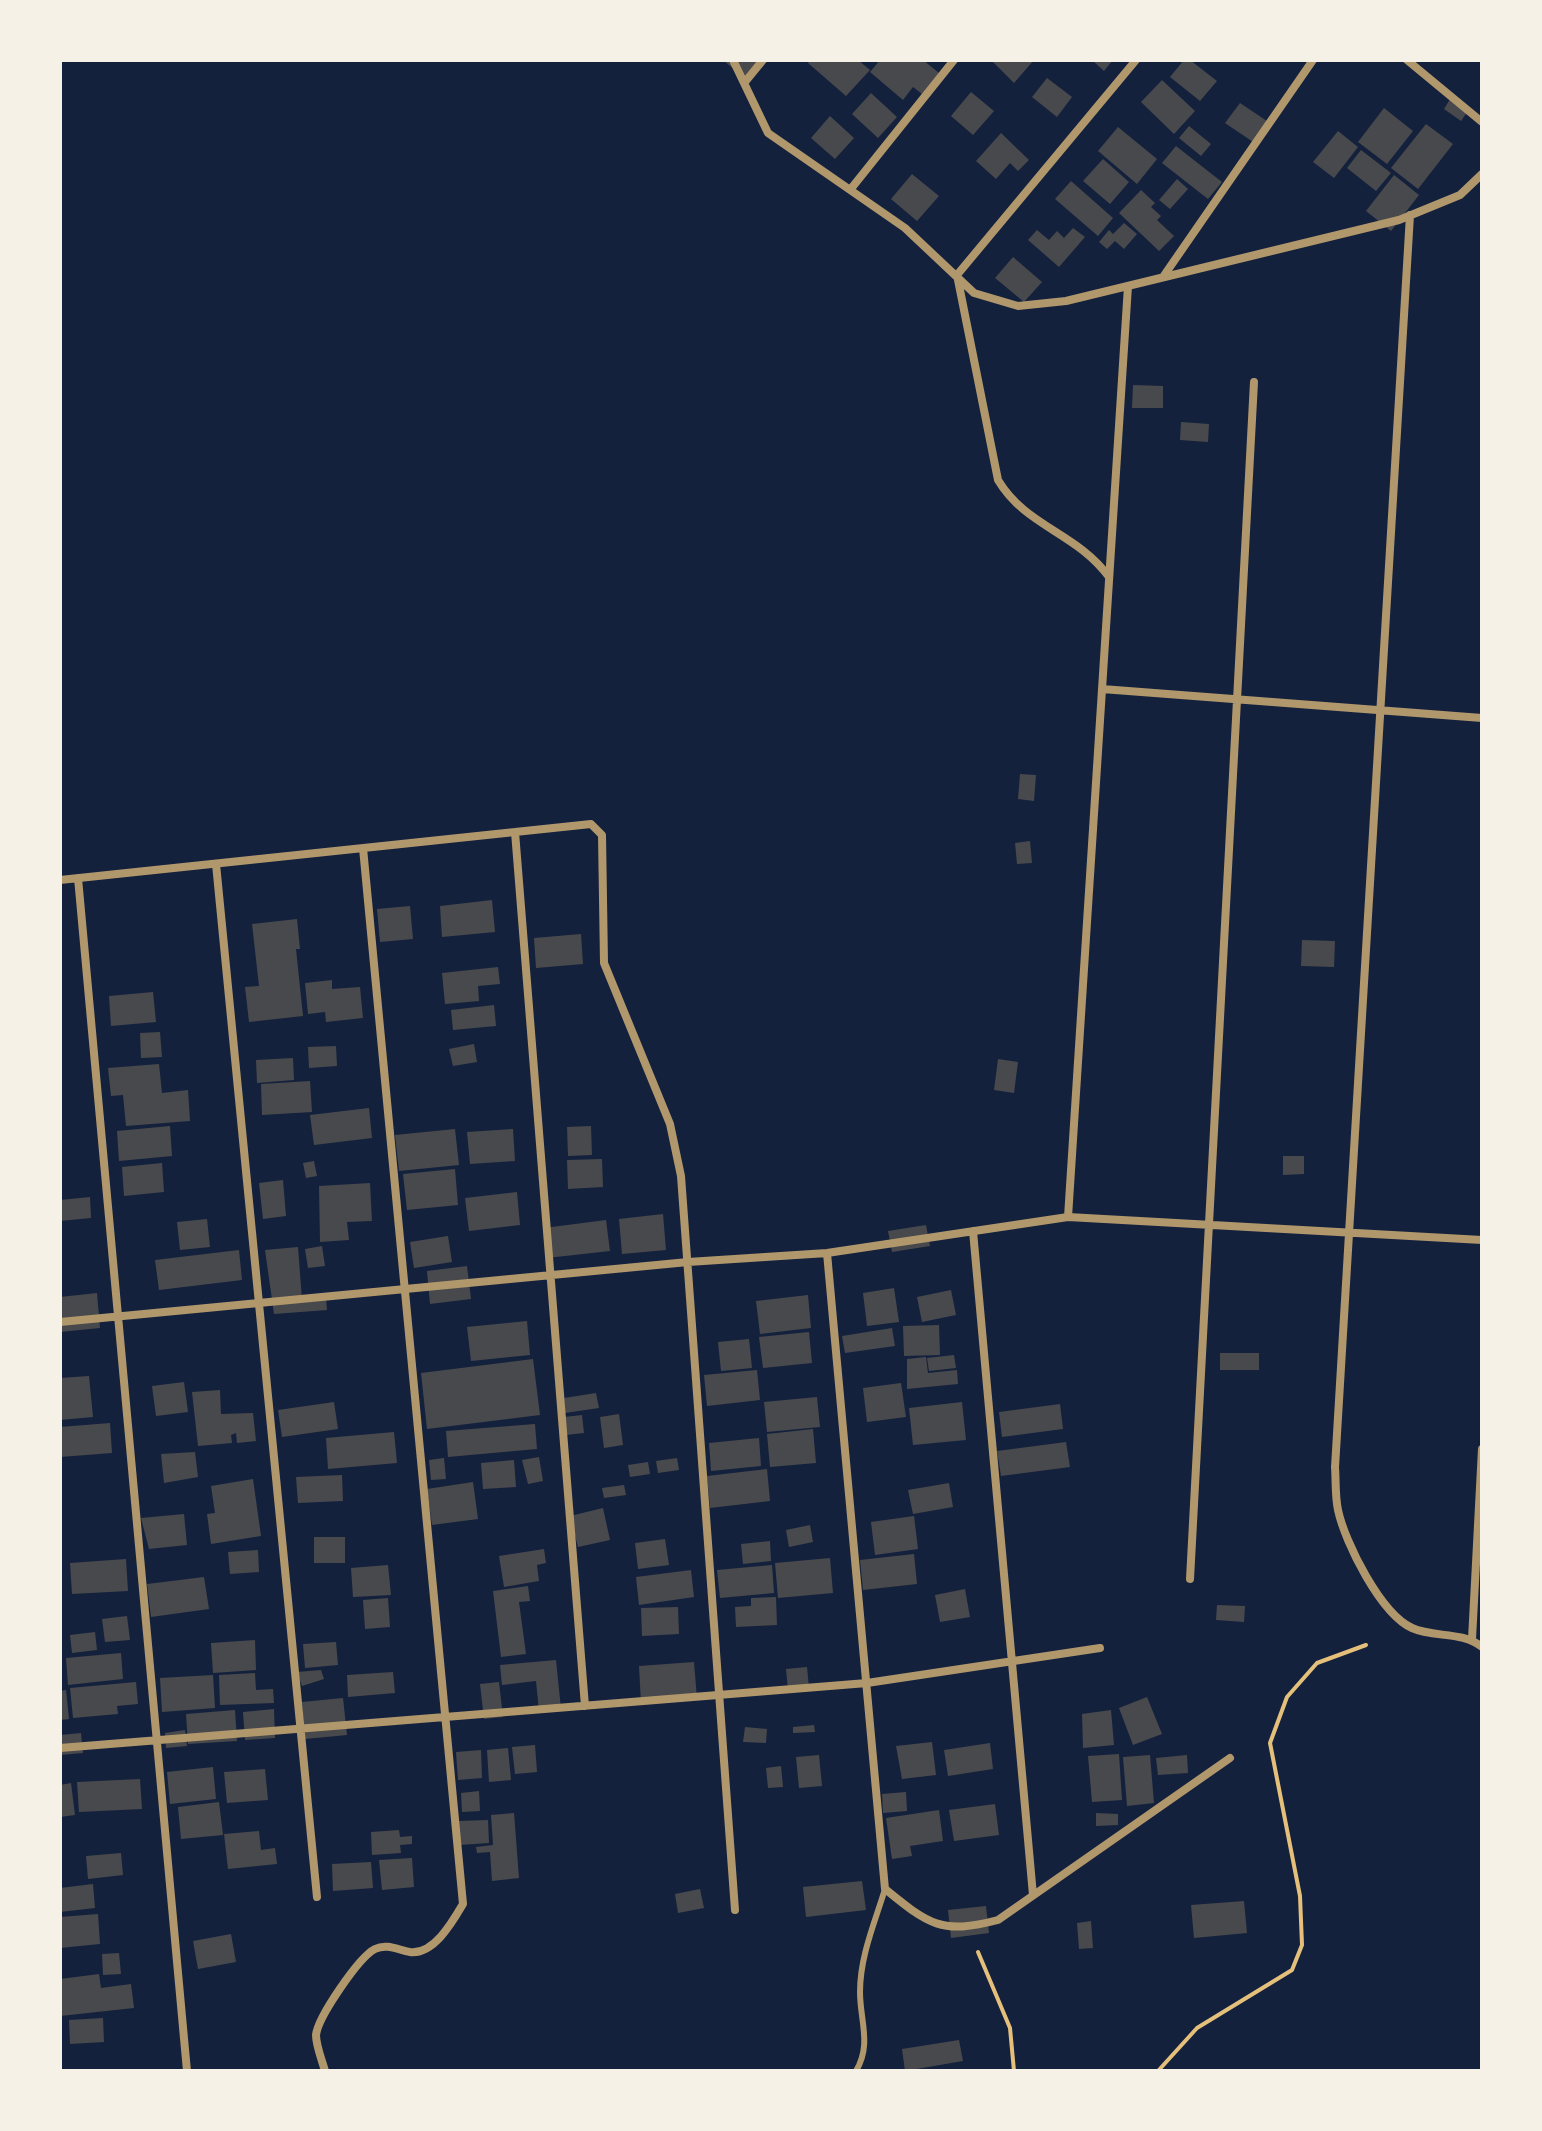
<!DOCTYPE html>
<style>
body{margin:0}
#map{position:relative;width:1542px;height:2131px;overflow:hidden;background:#14213d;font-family:"Noto Serif",serif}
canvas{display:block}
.frame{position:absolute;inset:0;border:62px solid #f6f1e7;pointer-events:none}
</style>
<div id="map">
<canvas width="1542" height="2131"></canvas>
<div class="frame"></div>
</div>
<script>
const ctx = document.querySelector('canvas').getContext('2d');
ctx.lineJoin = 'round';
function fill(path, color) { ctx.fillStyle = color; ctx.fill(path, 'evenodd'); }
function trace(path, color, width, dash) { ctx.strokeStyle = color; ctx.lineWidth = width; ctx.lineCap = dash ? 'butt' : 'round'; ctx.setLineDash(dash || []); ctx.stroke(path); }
fill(new Path2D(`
 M723,60H764L748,81Z
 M810,60H858L870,70L846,96L808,63Z
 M880,60H923L939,73L922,94L913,87L903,100L870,72Z
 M991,60H1034L1014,83Z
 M1092,60H1113L1104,71Z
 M1184,60H1190L1217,81L1200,101L1170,77Z
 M1047,78L1072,97L1057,117L1032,97Z
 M1162,80L1195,111L1174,134L1141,102Z
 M971,92L994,111L973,135L951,116Z
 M871,93L897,117L878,138L852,114Z
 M1452,96L1470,108L1461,121L1444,109Z
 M1240,103L1270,123L1256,144L1225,123Z
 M1384,108L1413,131L1387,164L1358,142Z
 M830,116L854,138L835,159L811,138Z
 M1426,124L1453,144L1418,189L1391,168Z
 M1189,126L1211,144L1201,156L1179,138Z
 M1118,127L1157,159L1137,184L1098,151Z
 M1338,131L1358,147L1334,178L1313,162Z
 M1001,133L1029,160L1018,171L1010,163L996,179L976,161Z
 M1176,146L1222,182L1208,199L1162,163Z
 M1361,150L1391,173L1376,191L1347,168Z
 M1103,159L1129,182L1110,204L1083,181Z
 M912,174L939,196L917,221L891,199Z
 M1394,175L1419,195L1391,231L1366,211Z
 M1177,179L1188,189L1170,209L1159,200Z
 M1071,181L1113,218L1098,236L1055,199Z
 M1141,190L1155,203L1151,207L1161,216L1157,220L1174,236L1159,251L1119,213Z
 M1124,223L1137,234L1124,249L1115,241L1107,249L1099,242L1109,230L1113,234Z
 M1073,228L1085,237L1059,267L1028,240L1037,230L1049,240L1057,231L1064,238Z
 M1013,257L1042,282L1024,302L995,278Z
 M1133,385L1163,386V408H1132Z
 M1181,422L1209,424L1208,442L1180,440Z
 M1020,774L1036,775L1034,801L1018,799Z
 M1030,841L1032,863L1017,864L1015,843Z
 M492,900L495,932L442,937L440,906Z
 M410,906L413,939L380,942L377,909Z
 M297,919L300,949H296L303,1016L249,1022L245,987L259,986L252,924Z
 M581,934L583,964L536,968L534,938Z
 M1302,940L1335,941L1334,967L1301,966Z
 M498,967L500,984L478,986L479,1001L445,1004L442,973Z
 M332,980V989L360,987L363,1018L326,1022L325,1012L308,1014L305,983Z
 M153,992L156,1022L111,1026L109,996Z
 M494,1005L496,1026L453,1030L451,1010Z
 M160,1032L162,1057L141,1058L140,1033Z
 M474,1044L477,1062L453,1066L449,1049Z
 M336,1046L337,1066L309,1068L308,1047Z
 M293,1058L294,1080L257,1083L256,1060Z
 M998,1059L1018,1062L1014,1093L994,1090Z
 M159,1064L162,1093L188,1090L190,1121L126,1126L123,1095L111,1096L108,1068Z
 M310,1081L312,1112L262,1115L261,1084Z
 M369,1108L372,1138L314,1145L310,1115Z
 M170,1126L172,1156L119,1161L117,1131Z
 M591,1126L592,1155L568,1156L567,1127Z
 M455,1129L459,1165L399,1171L395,1135Z
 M513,1129L515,1161L470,1164L467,1132Z
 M1283,1156H1304V1174L1283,1175Z
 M602,1159L603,1187L568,1189L567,1160Z
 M314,1161L317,1176L306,1178L303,1163Z
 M162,1163L164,1192L124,1196L122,1167Z
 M455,1169L458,1205L407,1210L403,1174Z
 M283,1180L286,1216L263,1219L259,1183Z
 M370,1183L372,1221L347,1222L349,1240L320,1242L319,1186Z
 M517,1192L520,1225L469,1231L465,1198Z
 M90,1197L91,1218L60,1221V1200Z
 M663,1214L666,1250L622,1254L619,1219Z
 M207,1219L210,1247L180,1250L177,1222Z
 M606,1220L610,1251L547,1258L544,1228Z
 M926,1225L930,1246L892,1252L888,1231Z
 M448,1236L452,1262L414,1268L410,1242Z
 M322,1246L325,1266L308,1268L305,1249Z
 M298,1247L302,1300L326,1298L327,1310L274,1314L265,1250Z
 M239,1250L242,1280L159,1290L155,1260Z
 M467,1266L471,1299L430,1304L427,1271Z
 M894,1288L899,1322L867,1326L863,1293Z
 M951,1290L956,1315L922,1322L917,1297Z
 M97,1293L100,1328L60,1332V1297Z
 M808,1295L811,1328L760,1334L756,1301Z
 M527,1321L530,1355L471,1361L467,1327Z
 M939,1325L940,1355L904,1356L903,1326Z
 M892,1328L895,1346L845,1353L842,1336Z
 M809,1332L812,1363L763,1368L759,1337Z
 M749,1339L752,1368L721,1371L718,1342Z
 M1220,1353H1259V1370H1220Z
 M954,1355L956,1368L929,1371L927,1358Z
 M926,1357L928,1373L957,1370L958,1384L907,1389V1359Z
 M533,1359L540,1415L427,1429L421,1373Z
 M757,1370L760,1400L707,1406L704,1375Z
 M89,1376L93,1417L60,1420V1378Z
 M184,1382L188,1412L156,1416L152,1386Z
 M901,1383L906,1417L867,1422L863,1388Z
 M220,1390L221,1414L253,1413L256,1441L237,1443L236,1433L231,1435L232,1443L198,1446L192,1392Z
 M596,1393L599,1408L565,1413L564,1398Z
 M817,1397L820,1427L767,1432L764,1402Z
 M334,1402L338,1429L282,1437L278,1410Z
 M962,1402L966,1440L913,1445L909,1408Z
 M1060,1404L1063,1429L1002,1437L999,1412Z
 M619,1414L623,1445L604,1448L600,1417Z
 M582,1415L584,1433L566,1435L564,1417Z
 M110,1423L112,1453L60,1457V1427Z
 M535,1424L537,1449L448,1457L446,1431Z
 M813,1429L816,1463L770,1467L767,1434Z
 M394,1432L397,1463L328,1469L326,1438Z
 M759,1438L761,1466L711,1471L709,1443Z
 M1066,1442L1070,1467L1001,1476L997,1451Z
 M195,1452L198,1477L164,1483L161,1454Z
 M539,1457L543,1481L528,1484L522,1460Z
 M444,1458L446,1479L431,1480L429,1460Z
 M677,1458L679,1470L658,1473L656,1461Z
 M514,1460L516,1487L483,1489L481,1463Z
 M648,1462L650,1474L630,1477L628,1465Z
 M767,1469L770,1501L710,1508L707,1476Z
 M342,1475L343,1501L298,1503L296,1477Z
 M253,1479L261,1536L211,1544L207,1514L215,1513L211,1486Z
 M473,1482L478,1519L432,1525L427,1489Z
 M949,1483L953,1507L913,1514L908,1490Z
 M624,1485L626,1495L604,1498L602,1488Z
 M603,1508L610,1540L578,1547L570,1516Z
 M184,1514L187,1545L149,1549L141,1518Z
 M914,1516L918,1549L875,1555L871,1522Z
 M810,1525L813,1542L789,1547L786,1530Z
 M314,1537H345V1563H314Z
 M665,1539L669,1565L638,1569L635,1543Z
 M770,1541L771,1561L743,1564L741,1544Z
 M544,1549L546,1563L537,1565L539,1581L504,1587L499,1556Z
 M258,1550L259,1572L230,1574L228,1552Z
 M914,1554L917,1584L863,1590L860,1560Z
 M830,1558L833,1593L778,1598L775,1563Z
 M126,1559L128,1591L72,1594L70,1563Z
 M388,1565L391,1595L353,1597L351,1568Z
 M772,1565L774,1593L720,1598L717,1570Z
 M691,1570L694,1597L639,1605L636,1577Z
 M204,1577L209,1609L151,1617L147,1584Z
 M528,1586L530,1601L519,1602L526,1654L501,1657L493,1591Z
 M965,1589L970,1617L940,1622L935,1595Z
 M776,1597L777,1625L736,1627L735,1607L751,1606V1598Z
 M388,1598L390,1627L365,1629L363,1600Z
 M1217,1605L1245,1606L1244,1622L1216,1620Z
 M678,1607L679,1634L642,1636L641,1608Z
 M127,1616L130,1640L105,1642L102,1619Z
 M95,1632L97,1650L72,1653L70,1635Z
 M255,1640L256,1670L213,1673L211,1643Z
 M336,1642L338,1665L305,1668L303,1644Z
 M121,1653L123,1679L68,1685L66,1658Z
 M556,1660L561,1709L539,1711L536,1681L502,1685L500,1665Z
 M694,1662L697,1699L641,1703L639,1666Z
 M807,1667L809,1688L788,1690L786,1669Z
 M321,1670L324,1679L302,1686L297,1672Z
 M393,1672L395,1693L348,1697L347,1675Z
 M255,1673L256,1690L273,1689L274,1703L220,1705L219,1675Z
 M213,1675L215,1708L162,1712L160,1678Z
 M136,1682L138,1704L117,1706L118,1714L73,1718L70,1688Z
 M499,1682L503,1717L484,1719L480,1684Z
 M66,1690L69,1719L60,1720V1691Z
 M1147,1697L1162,1734L1133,1745L1119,1708Z
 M343,1698L347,1735L305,1739L302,1702Z
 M274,1709L275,1738L245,1740L243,1712Z
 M235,1710L237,1741L188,1744L186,1714Z
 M1111,1710L1114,1745L1083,1748L1082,1714Z
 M814,1725L815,1732L793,1733V1727Z
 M745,1727L767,1729L766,1743L743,1742Z
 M185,1730L187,1746L166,1748L165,1733Z
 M81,1733L83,1753L60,1755V1735Z
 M932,1742L936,1775L902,1779L896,1746Z
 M990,1743L993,1769L948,1776L944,1750Z
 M535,1745L537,1772L515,1774L512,1747Z
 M508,1748L511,1780L489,1782L487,1750Z
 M481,1750L482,1778L458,1780L456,1752Z
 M1119,1754L1122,1800L1092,1802L1088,1756Z
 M819,1755L822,1786L799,1788L796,1757Z
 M1150,1755L1154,1803L1127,1806L1123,1757Z
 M1187,1755L1188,1773L1158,1775L1156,1758Z
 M781,1766L783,1787L768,1788L766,1768Z
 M213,1767L216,1799L170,1804L167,1772Z
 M265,1769L268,1800L227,1803L224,1772Z
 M140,1779L142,1809L79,1812L77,1782Z
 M71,1783L75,1815L60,1817V1785Z
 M479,1791L480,1811L462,1812L461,1793Z
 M906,1792L907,1811L883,1813L882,1794Z
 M219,1802L223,1835L181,1839L178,1807Z
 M995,1804L999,1835L954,1841L949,1810Z
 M939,1810L943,1841L910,1846L912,1856L892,1859L886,1818Z
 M514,1813L519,1878L492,1881L490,1852L477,1853L476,1847L493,1845L491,1815Z
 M1096,1813L1118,1814V1825L1096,1826Z
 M488,1820L489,1843L459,1845L458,1821Z
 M399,1830L400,1837L412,1836V1844L400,1845L401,1853L372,1855L371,1832Z
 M259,1831L261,1850L275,1848L277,1864L228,1869L224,1834Z
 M121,1853L123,1875L88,1879L86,1856Z
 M412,1858L414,1887L382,1890L379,1860Z
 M371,1862L373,1888L333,1891L332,1864Z
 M862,1881L866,1910L806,1917L803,1887Z
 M93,1884L95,1908L60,1912V1888Z
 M700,1889L704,1908L678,1913L675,1894Z
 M1244,1901L1247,1933L1194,1938L1191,1905Z
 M986,1906L989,1933L951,1938L948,1910Z
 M98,1914L100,1944L60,1948V1917Z
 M1091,1921L1093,1948L1079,1949L1077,1923Z
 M231,1934L236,1962L198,1969L193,1941Z
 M119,1953L121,1974L103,1975L102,1954Z
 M99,1974L101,1988L131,1984L134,2008L60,2016V1979Z
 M103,2018L104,2042L70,2044L69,2020Z
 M959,2040L963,2061L905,2071L902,2049Z`), '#48494c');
trace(new Path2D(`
 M978,1952L1010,2028L1014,2071
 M1158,2071L1197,2028L1292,1970L1302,1945L1300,1896L1270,1743L1287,1697L1317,1663L1366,1645`), '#e5c07b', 4);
trace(new Path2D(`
 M856,2071C872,2044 860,2021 860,1992C860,1956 875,1922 885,1889`), '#b1986c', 6);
trace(new Path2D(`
 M733,60L768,133L905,228L974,293L1018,306L1066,301L1399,220L1460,195L1482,174
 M1407,60L1482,122
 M745,82L763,60
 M850,190L954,60
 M1410,215L1335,1467C1336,1481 1335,1496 1338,1510C1345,1543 1381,1614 1412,1628C1434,1638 1462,1631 1482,1647
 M1163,277L1313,60
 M1109,577C1076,532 1026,527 998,480L957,275L1136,60
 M1102,689L1482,718
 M515,832L585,1706
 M216,864L317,1897
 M78,878L187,2071
 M60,880L591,824L602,835L604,963L670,1124L681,1176L735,1910
 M1068,1217L1128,286
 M973,1231L1033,1895
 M827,1253L885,1889C928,1924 941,1935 998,1920L1230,1758
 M60,1322L688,1262L827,1253L1068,1217L1482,1240
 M1190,1579L1254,382
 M1472,1639L1482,1449
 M60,1748L867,1683L1100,1648
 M325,2071C322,2060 316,2046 316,2035C318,2017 359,1957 375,1949C387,1943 398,1950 410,1952C434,1955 453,1921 463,1904L363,848`), '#b1986c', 8);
</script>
